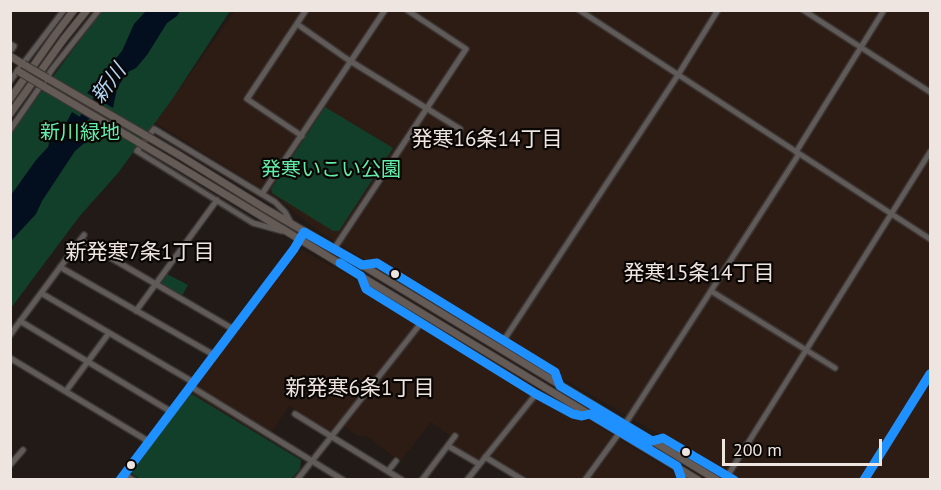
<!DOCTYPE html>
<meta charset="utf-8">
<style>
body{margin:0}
#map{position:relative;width:941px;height:490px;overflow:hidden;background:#211a17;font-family:"PT Sans",sans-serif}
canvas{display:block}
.frame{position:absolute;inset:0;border:12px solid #eee5e1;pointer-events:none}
.scale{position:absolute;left:722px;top:439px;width:160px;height:27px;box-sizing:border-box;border:3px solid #eee5e1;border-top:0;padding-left:8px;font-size:18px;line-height:21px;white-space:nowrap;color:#eee5e1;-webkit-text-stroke:4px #0a0604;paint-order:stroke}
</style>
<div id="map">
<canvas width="941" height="490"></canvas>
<div class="frame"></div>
<div class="scale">200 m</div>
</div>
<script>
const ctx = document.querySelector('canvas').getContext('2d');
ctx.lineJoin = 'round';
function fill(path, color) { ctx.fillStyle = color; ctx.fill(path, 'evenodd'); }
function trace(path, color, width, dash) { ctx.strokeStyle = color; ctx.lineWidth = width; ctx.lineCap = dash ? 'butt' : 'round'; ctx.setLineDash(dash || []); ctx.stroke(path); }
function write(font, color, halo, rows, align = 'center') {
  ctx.font = font + ' "PT Sans","Noto Sans JP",sans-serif'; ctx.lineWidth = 4.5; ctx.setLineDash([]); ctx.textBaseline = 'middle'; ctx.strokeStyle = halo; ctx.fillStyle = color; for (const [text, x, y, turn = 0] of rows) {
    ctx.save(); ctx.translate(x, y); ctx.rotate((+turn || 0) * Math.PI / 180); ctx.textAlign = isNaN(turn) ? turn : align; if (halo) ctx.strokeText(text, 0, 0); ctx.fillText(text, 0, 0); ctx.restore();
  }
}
fill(new Path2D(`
 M235,11H930V479H736L465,322L318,231L280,200L155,123Z
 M301,249L371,288L503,367L684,479H529L484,453L478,460L447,443L451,437L431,422L400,462L365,435L361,437L357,436L338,421L330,431L289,406L267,439L190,393Z`), '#2c1c14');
fill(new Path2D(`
 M102,11H230L171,101L118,173L79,217L11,308L10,134Z
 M325,107L393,148L339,231H333L272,193L271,189Z
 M167,274L188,285L182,296L161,284Z
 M190,393L301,460L300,469L291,479H140L131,473Z`), '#123f2a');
fill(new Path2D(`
 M146,11H180L177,16L167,23L147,55L136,68L126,73L117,89L113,108L87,93L122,51L134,24Z
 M72,112L100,130L75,151L42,201L36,214L11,241V195L36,160L48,147L50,140L61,123H66Z`), '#030e1e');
trace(new Path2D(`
 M76,129L105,90`), '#030e1e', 9);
const minor = new Path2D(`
 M579,10L930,239
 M803,10L930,92
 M297,24L347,59L460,129
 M10,44L14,46L12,49
 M10,81L64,10
 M10,130L53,68L99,10
 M302,136L247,99L306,10
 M796,152L884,10
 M262,194L385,10
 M282,231L253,223L137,151L154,129L275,202L285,212L291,223
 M80,240L233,329
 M334,249L466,49L407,10
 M362,265L377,263L555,372L560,386
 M60,267L214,355
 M361,276L366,289L536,394L573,414L582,416L590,414
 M711,291L835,368
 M41,293L193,382
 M136,311L217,200
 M20,321L170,411
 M10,335L84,235
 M504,340L678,75L718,10
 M10,358L148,441
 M190,386L343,480
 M66,391L109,333
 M295,414L402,480
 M652,441L663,438L735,480
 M448,446L479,464
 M485,457L523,480
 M10,465L23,450
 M677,467L682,480
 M388,471L396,461
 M124,474L133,480
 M728,475L930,152
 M120,480L294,249L304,232
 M297,480L421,323
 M422,480L455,436
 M467,480L536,394
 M585,480L620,432L799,154`);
const major = new Path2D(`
 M10,56L23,64
 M47,78L145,135
 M43,86L128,136
 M10,99L55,35L74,10
 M10,114L63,40L87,10
 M179,155L266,209L362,265L717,480
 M175,164L698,480
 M864,480L930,374`);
trace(minor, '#3b3634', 8);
trace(major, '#3b3634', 9);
trace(minor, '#605b58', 5);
trace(major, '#645a56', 7);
const majorBridge = new Path2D(`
 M23,64L47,78
 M18,71L43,86
 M145,135L179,155
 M128,136L175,164`);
trace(majorBridge, '#3b3634', 9, []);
trace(majorBridge, '#645a56', 7);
trace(new Path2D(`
 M340,263L361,276L366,289L536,394L573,414L582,416L590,414L677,466L682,480
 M120,480L294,249L304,232L362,265L377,263L555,372L560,386L652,441L663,438L734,480
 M864,480L930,374`), '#1e90ff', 9);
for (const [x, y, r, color] of [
 [395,274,5,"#eee5e1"],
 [686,452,5,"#eee5e1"],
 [131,465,5,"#eee5e1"]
]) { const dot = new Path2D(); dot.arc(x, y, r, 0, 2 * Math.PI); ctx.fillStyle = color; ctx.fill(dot); trace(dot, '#0a0604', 2); }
write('20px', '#64eca9', '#0a0604', [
 ["新川緑地",80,133],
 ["発寒いこい公園",331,170]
]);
write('italic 21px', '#afd5f6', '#0a0604', [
 ["新川",109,84,-53]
]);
write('21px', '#eee5e1', '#0a0604', [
 ["発寒16条14丁目",487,140],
 ["新発寒7条1丁目",140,253],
 ["発寒15条14丁目",699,274],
 ["新発寒6条1丁目",360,389]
]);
</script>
